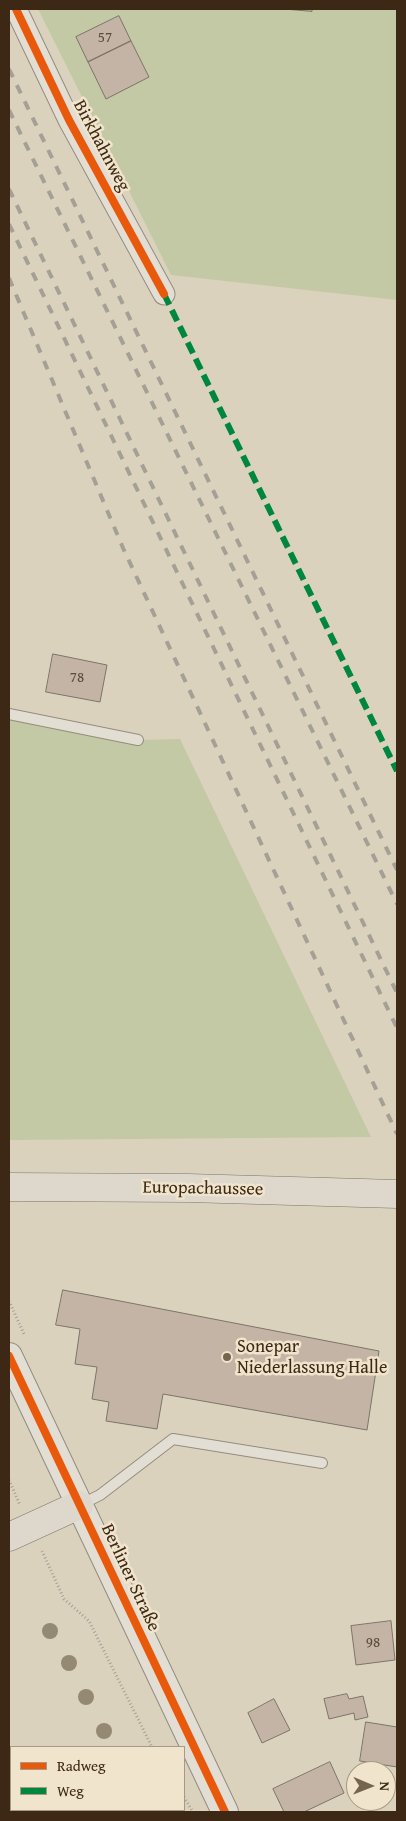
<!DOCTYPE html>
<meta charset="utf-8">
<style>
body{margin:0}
#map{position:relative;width:406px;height:1821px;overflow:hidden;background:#dbd2be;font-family:"Gentium Book Plus",serif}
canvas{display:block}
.frame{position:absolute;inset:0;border:10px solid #3c2815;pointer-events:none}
.legend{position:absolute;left:10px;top:1746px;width:175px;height:65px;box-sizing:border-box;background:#f0e4cc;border:1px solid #a89983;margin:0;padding:6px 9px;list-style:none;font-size:15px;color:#3c2815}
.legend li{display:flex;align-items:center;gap:10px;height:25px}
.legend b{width:25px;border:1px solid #a89983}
.north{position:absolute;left:346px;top:1761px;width:50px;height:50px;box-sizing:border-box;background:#f0e4cc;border:1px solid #a89983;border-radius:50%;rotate:91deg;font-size:14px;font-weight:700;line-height:20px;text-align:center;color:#3c2815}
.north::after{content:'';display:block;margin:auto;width:18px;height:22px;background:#746450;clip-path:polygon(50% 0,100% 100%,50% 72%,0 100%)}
</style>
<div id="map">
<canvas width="406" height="1821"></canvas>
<div class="frame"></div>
<ul class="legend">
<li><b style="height:6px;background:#e8590c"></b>Radweg</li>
<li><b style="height:6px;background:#00873e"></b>Weg</li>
</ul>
<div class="north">N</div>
</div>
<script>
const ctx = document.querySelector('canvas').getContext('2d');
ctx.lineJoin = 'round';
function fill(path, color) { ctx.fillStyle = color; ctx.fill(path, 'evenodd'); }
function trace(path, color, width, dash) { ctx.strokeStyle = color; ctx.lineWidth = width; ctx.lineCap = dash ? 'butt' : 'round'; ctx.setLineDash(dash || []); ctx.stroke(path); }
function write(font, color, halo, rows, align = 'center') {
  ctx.font = font + ' "Gentium Book Plus",serif'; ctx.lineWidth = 5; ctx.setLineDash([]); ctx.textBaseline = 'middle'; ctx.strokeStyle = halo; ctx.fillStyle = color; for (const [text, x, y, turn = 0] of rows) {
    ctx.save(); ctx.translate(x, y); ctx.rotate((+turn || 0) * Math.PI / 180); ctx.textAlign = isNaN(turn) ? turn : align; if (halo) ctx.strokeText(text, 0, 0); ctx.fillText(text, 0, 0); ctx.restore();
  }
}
fill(new Path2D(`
 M38,9H397V300L171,275Z
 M9,714L138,740L180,739L371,1137L9,1140Z`), '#c3c8a5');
const building = new Path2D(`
 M285,9H312V11Z
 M119,16L131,41L88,62L76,37Z
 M131,41L149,77L106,99L88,62Z
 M53,654L107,665L100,702L46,692Z
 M63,1290L379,1351L367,1430L163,1394L157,1429L106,1421L109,1402L92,1399L97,1367L75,1364L80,1329L56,1325Z
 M391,1621L395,1660L356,1665L351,1626Z
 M347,1694L349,1699L363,1696L368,1717L355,1720L354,1713L329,1719L324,1699Z
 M274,1699L290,1730L262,1743L248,1713Z
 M366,1722L397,1727V1767L360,1761Z
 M330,1762L344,1793L304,1812H284L273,1789Z`);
fill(building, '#c4b4a6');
trace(building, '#7c7468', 1);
const service = new Path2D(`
 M9,714L138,740
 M80,1505L100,1495L173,1439L322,1463`);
const minor = new Path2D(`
 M16,9L69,120L164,294`);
const tertiary = new Path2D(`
 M9,1356L225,1812`);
const primary = new Path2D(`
 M9,1187L188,1188L397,1194
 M9,1537L79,1505`);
trace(service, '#948c7e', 12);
trace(minor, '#948c7e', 23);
trace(tertiary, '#948c7e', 28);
trace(primary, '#7c7468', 29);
trace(new Path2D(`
 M9,1301L24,1334
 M9,1480L20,1505
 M42,1551L64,1599L89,1621L152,1747
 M184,1797L193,1812`), '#a5a096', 3, [1, 2.5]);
trace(service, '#e3ded4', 10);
trace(minor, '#e3ded4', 21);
trace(tertiary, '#e3ded4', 26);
trace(primary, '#ded8cc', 28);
trace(new Path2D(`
 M9,69L397,870
 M9,110L397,904
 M9,189L397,993
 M9,224L397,1028
 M9,278L123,548L397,1134`), '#a5a096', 4, [9, 9]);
trace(new Path2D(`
 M164,294L397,771`), '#00873e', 6, [12, 6]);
trace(new Path2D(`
 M16,9L69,120L164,294
 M9,1356L225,1812`), '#e8590c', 8);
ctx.fillStyle = '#948972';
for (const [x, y] of [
 [50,1631],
 [69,1663],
 [86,1697],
 [104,1731]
]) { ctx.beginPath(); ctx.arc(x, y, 8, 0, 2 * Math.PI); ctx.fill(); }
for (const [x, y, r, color] of [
 [227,1357,5,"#746450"]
]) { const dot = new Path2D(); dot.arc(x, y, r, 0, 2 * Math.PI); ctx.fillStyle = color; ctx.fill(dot); trace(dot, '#f0e4cc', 2); }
write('15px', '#5e4b39', null, [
 ["57",105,38],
 ["78",77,678],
 ["98",373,1643]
]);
write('18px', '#3c2815', '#f0e4cc', [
 ["Birkhahnweg",101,146,62],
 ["Europachaussee",203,1189,1],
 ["Berliner Straße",130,1578,65]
]);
write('18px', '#3c2815', '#f0e4cc', [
 ["Sonepar",237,1347],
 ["Niederlassung Halle",237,1368]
], 'left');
</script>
